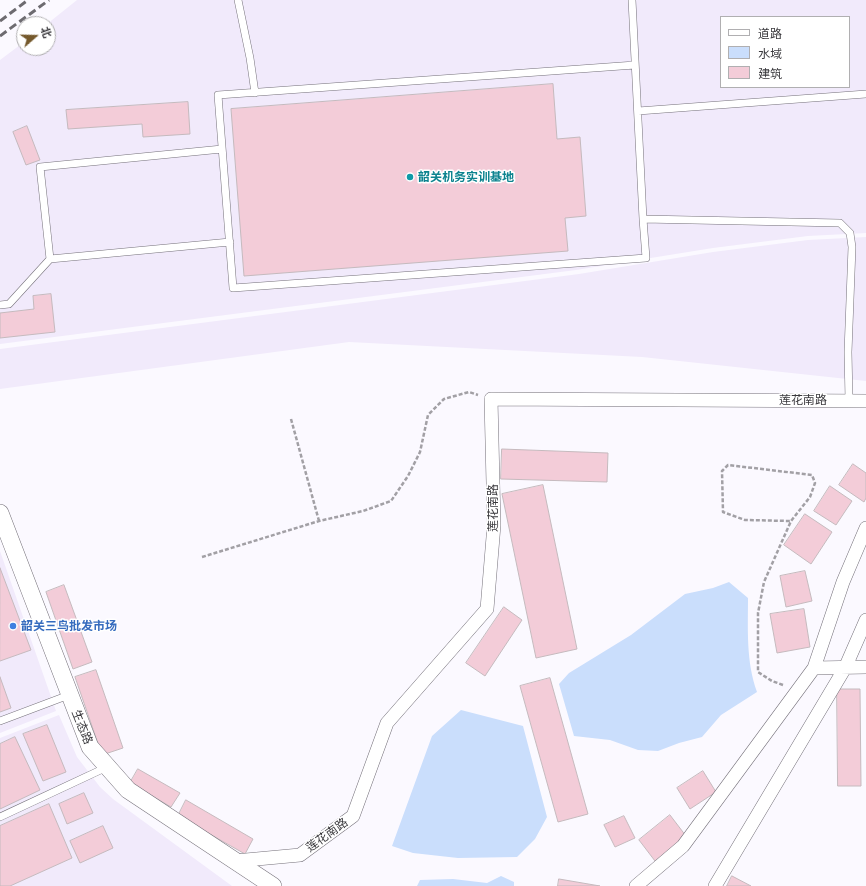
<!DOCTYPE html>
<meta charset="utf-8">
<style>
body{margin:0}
#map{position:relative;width:866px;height:886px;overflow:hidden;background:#fbf9ff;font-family:Lato,"Noto Sans SC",sans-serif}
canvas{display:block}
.legend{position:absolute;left:720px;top:16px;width:130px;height:72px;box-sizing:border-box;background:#fff;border:1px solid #b0afb1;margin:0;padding:5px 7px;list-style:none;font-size:12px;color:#39383c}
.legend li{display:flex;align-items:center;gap:8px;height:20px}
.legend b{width:20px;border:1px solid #b0afb1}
.north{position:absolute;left:16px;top:16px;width:40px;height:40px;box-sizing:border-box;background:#fff;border:1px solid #b0afb1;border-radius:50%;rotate:70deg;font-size:11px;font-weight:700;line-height:16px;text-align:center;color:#39383c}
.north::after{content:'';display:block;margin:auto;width:14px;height:18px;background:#75592c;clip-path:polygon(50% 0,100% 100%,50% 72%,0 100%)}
</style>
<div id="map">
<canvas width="866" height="886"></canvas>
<ul class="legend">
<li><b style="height:5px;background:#fff"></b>道路</li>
<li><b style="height:11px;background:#cadefc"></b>水域</li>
<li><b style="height:11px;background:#f3ccd8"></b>建筑</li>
</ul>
<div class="north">北</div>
</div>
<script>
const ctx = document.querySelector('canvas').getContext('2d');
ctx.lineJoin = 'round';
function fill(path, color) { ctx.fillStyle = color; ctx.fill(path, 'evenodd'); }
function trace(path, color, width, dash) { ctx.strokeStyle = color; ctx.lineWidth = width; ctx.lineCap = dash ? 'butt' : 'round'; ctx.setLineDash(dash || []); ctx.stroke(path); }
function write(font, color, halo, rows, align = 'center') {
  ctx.font = font + ' Lato,"Noto Sans SC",sans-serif'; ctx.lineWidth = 3; ctx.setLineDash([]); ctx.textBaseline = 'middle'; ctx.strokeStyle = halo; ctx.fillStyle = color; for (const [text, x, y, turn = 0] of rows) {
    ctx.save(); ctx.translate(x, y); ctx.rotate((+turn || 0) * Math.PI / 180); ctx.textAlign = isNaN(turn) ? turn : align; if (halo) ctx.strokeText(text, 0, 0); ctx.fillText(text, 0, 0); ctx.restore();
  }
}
fill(new Path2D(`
 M77,0H866V233L808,236L713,248L576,270L0,344V60L24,42V48H48V24H47ZM721,17H849V87H721Z
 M866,237V381L642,357L349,342L0,389V349L579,274L713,252L808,240Z
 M0,551L56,711L0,733Z
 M59,715L77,757L100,787L113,799L232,886H0V738Z`), '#f1eafb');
fill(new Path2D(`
 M729,582L748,598C748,629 746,662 757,692L721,715L702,737L679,743L658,751L638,750L610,740L574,736L559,684L569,673L631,635L685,594L713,588Z
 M461,710L523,726L547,817L535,839L517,857L458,858L413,853L392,846L432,736Z
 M501,876L514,882V886H417L420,880L453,879L487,883Z`), '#cadefc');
const building = new Path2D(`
 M553,84L557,139L580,137L586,216L565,218L568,251L244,276L231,109Z
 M188,102L190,134L143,137L142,124L68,129L66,110Z
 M27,126L40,160L26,165L13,132Z
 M51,294L55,332L0,338V313L34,309L33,296Z
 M502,449L608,453L607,482L501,479Z
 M853,464L866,473V498L864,502L839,485Z
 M543,485L577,649L536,658L502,494Z
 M830,486L852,501L836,525L814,511Z
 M805,514L832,532L811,564L784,545Z
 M0,568L31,650L0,661Z
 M805,571L812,601L786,607L780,576Z
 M64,585L92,662L73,669L46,592Z
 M504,607L522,620L485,676L466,663Z
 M804,609L810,647L777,653L770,614Z
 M96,670L123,748L102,755L75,677Z
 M0,677L11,708L0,712Z
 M550,678L588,814L558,822L520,686Z
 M837,689H860L861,786H838Z
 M47,725L66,772L43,781L23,734Z
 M15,737L40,790L0,809V744Z
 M138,769L180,793L171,807L130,783Z
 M703,771L716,792L690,809L677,788Z
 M84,793L93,813L67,824L59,804Z
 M186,800L253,839L245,854L178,816Z
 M49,804L72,858L10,886H0V826Z
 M670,815L686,836L655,861L639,840Z
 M624,816L635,838L615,847L604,825Z
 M103,826L113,848L80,863L70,841Z
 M732,876L751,886H727Z
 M559,879L600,886H558Z`);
fill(building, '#f3ccd8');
trace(building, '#c5babe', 1);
const service = new Path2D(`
 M238,0L250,58L255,93
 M632,0L643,219L840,223L850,233L852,247L848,352L849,400
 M635,65L218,95L233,288L646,258L643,219
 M638,111L866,94
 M222,149L40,167L50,259L230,242
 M0,305L9,304L50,259
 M0,721L69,695
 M0,817L107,767`);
const minor = new Path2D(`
 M814,668L866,667
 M235,861L300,855L353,816L387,723L487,609L494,525L491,399L866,401
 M636,886L683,846L814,668L843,582L866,528
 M715,886L845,668L866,620`);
const tertiary = new Path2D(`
 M0,513L90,747L128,790L273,886`);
trace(service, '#75717a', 8);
trace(minor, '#75717a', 14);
trace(tertiary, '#75717a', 18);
trace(new Path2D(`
 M291,419L319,521
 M202,557L319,521L363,511L391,501L408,476L420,452L428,415L444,399L469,392L478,395
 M783,685L772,681L758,672V613L764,582L791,521L810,497L815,483L812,475L728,465L722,471L723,512L745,520L791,521`), '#a2a0a5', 2.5, [4, 2]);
trace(service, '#fff', 7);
trace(minor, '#fff', 13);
trace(tertiary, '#fff', 17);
trace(new Path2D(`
 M0,21L28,0
 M0,36L49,0`), '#6d6b70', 3, [8, 4]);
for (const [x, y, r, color] of [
 [410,177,4,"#0f9aa8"],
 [13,626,4,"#3f7fe0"]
]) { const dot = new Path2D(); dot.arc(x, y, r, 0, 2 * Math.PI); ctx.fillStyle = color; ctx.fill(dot); trace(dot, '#fff', 1.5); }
write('bold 12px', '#0d838f', '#fff', [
 ["韶关机务实训基地",418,177]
], 'left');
write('12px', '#39383c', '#fff', [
 ["莲花南路",803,400],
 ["莲花南路",493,508,-90],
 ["生态路",82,727,68],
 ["莲花南路",327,835,-36]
]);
write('bold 12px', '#366cbe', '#fff', [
 ["韶关三鸟批发市场",21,626]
], 'left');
</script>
